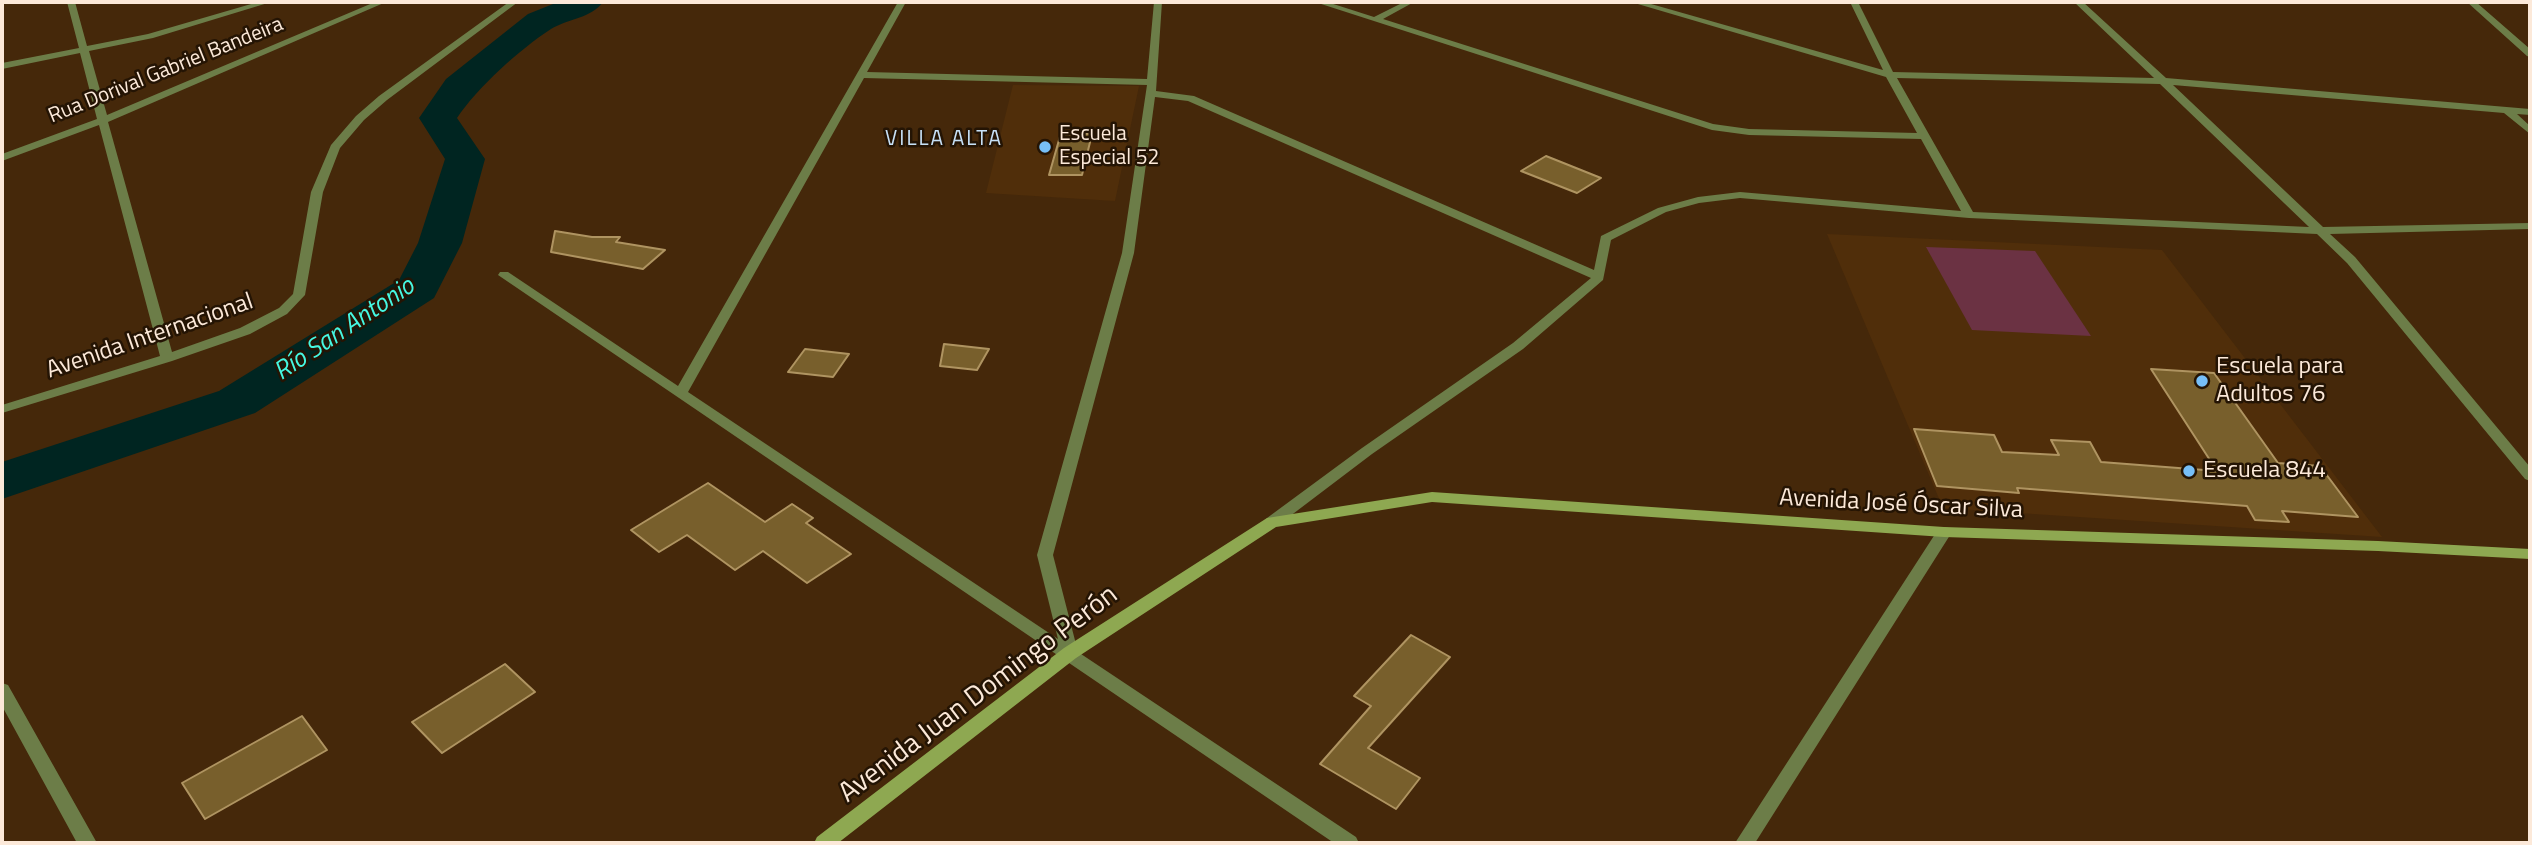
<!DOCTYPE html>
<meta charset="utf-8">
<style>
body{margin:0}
#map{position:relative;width:2532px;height:845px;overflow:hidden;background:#45280a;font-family:"Titillium Web",sans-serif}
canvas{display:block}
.frame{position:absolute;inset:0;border:4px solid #fce9d9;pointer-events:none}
</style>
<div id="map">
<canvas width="2532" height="845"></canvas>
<div class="frame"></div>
</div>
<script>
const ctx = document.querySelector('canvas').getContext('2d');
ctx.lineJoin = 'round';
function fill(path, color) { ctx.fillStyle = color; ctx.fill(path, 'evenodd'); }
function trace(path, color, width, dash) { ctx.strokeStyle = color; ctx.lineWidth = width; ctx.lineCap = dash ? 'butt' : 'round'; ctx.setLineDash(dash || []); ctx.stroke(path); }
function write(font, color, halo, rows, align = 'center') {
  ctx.font = font + ' "Titillium Web",sans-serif'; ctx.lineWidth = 5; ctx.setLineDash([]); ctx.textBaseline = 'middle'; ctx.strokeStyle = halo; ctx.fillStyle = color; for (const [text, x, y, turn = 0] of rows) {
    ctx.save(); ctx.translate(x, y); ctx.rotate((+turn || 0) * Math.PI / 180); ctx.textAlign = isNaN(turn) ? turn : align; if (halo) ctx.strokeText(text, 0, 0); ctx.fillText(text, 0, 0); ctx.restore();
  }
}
fill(new Path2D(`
 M1013,85L1139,86L1115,201L986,193Z
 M1827,234L2162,250L2382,537L1943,508Z`), '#502e0a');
fill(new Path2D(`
 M1926,247L2035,251L2091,336L1972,330Z`), '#6b3243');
fill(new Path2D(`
 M558,2H603C592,18 567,19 551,29C520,49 477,88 457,118L485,159L462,243L434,298L255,413L2,499V462L219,391L399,280L418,243L445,159L419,118L446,79L528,14Z`), '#002521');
const building = new Path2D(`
 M1061,133L1092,134L1082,175H1049Z
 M1546,156L1601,178L1577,193L1521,171Z
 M555,231L592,237H620L616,242L665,250L643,269L551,252Z
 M944,344L989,349L977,370L940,366Z
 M805,349L849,354L833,377L788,372Z
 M2151,369L2214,373L2278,463L2320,466L2358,517L2282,511L2289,522L2255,520L2247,506L2017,488L2019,493L1937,486L1914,429L1994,435L2002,452L2059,455L2051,440L2090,442L2101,462L2217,471Z
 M708,483L765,522L792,504L813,518L806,523L851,554L807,583L763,551L735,570L687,535L659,552L631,530Z
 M1411,635L1450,657L1368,748L1420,778L1396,809L1320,764L1371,706L1354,696Z
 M505,664L535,692L442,753L412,722Z
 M302,716L327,750L205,819L182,783Z`);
fill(building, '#785f2c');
trace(building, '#af9461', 2);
fill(new Path2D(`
 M67,2H75L87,46L148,34L258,2H271L153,38L89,51L107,115L375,2H386L108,122L172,352L240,328L279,308L293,294L311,192L331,145L356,116L379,96L509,2H518L387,100L364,120L340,148L323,192L305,295L287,314L250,334L172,361L2,413V405L160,356L99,125L2,161V154L97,119L80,53L2,69V63L79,48Z
 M898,2H906L867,72L1147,79L1154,2H1162L1156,91L1194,96L1594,270L1601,236L1658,208L1698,197L1740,192L1961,211L1921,139L1749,135L1712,130L1315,2H1327L1374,17L1404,2H1414L1383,19L1713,124L1749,129L1917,133L1886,77L1631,2H1644L1883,70L1850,2H1858L1893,72L2154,78L2074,2H2083L2166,78L2530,109V115L2517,114L2530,126V134L2504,113L2173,85L2323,227L2530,223V229L2330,234L2355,257L2530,467V481L2525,479L2347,263L2317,234L1969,218L1740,198L1699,203L1666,212L1611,240L1603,280L1523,349L1372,454L1277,526H1267L1264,522L1267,518L1362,448L1513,343L1591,278L1188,101L1155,97L1134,253L1053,555L1078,652L1356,837L1359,843H1334L498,275L500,272H508L678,386ZM864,78L1147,85L1122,253L1037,555L1058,639L688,392ZM1897,78L2160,84L2309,227L1973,212Z
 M2467,2H2476L2530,49V57L2527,56Z
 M1944,527L1949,528L1952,532L1755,843H1735L1939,528Z
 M2,683L8,685L97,843H77L2,706Z`), '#6c7d48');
fill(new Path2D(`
 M1432,492L1944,527L2378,541L2530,549V559L2378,551L1944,537L1432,502L1276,527L1076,658L838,843H814L817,837L1064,648L1267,518Z`), '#8ea851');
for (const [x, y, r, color] of [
 [1045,147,7,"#77bff7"],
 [2202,381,7,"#77bff7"],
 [2189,471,7,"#77bff7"]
]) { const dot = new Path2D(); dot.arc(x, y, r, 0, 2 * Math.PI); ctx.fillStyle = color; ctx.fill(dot); trace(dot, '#241404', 2.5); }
write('21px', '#fce9d9', '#241404', [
 ["Rua Dorival Gabriel Bandeira",166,71,-22]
]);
write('21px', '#fce9d9', '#241404', [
 ["Escuela",1059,135],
 ["Especial 52",1059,159]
], 'left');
ctx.letterSpacing = '2px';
write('21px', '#c7e0f6', '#241404', [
 ["VILLA ALTA",944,140]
]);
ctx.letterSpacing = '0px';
write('24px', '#fce9d9', '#241404', [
 ["Avenida Internacional",150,337,-19],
 ["Avenida José Óscar Silva",1901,505,3]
]);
write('24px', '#fce9d9', '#241404', [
 ["Escuela para",2216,367],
 ["Adultos 76",2216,395],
 ["Escuela 844",2203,471]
], 'left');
write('italic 26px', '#45f7e2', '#241404', [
 ["Río San Antonio",345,330,-34]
]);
write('28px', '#fce9d9', '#241404', [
 ["Avenida Juan Domingo Perón",979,695,-37]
]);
</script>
